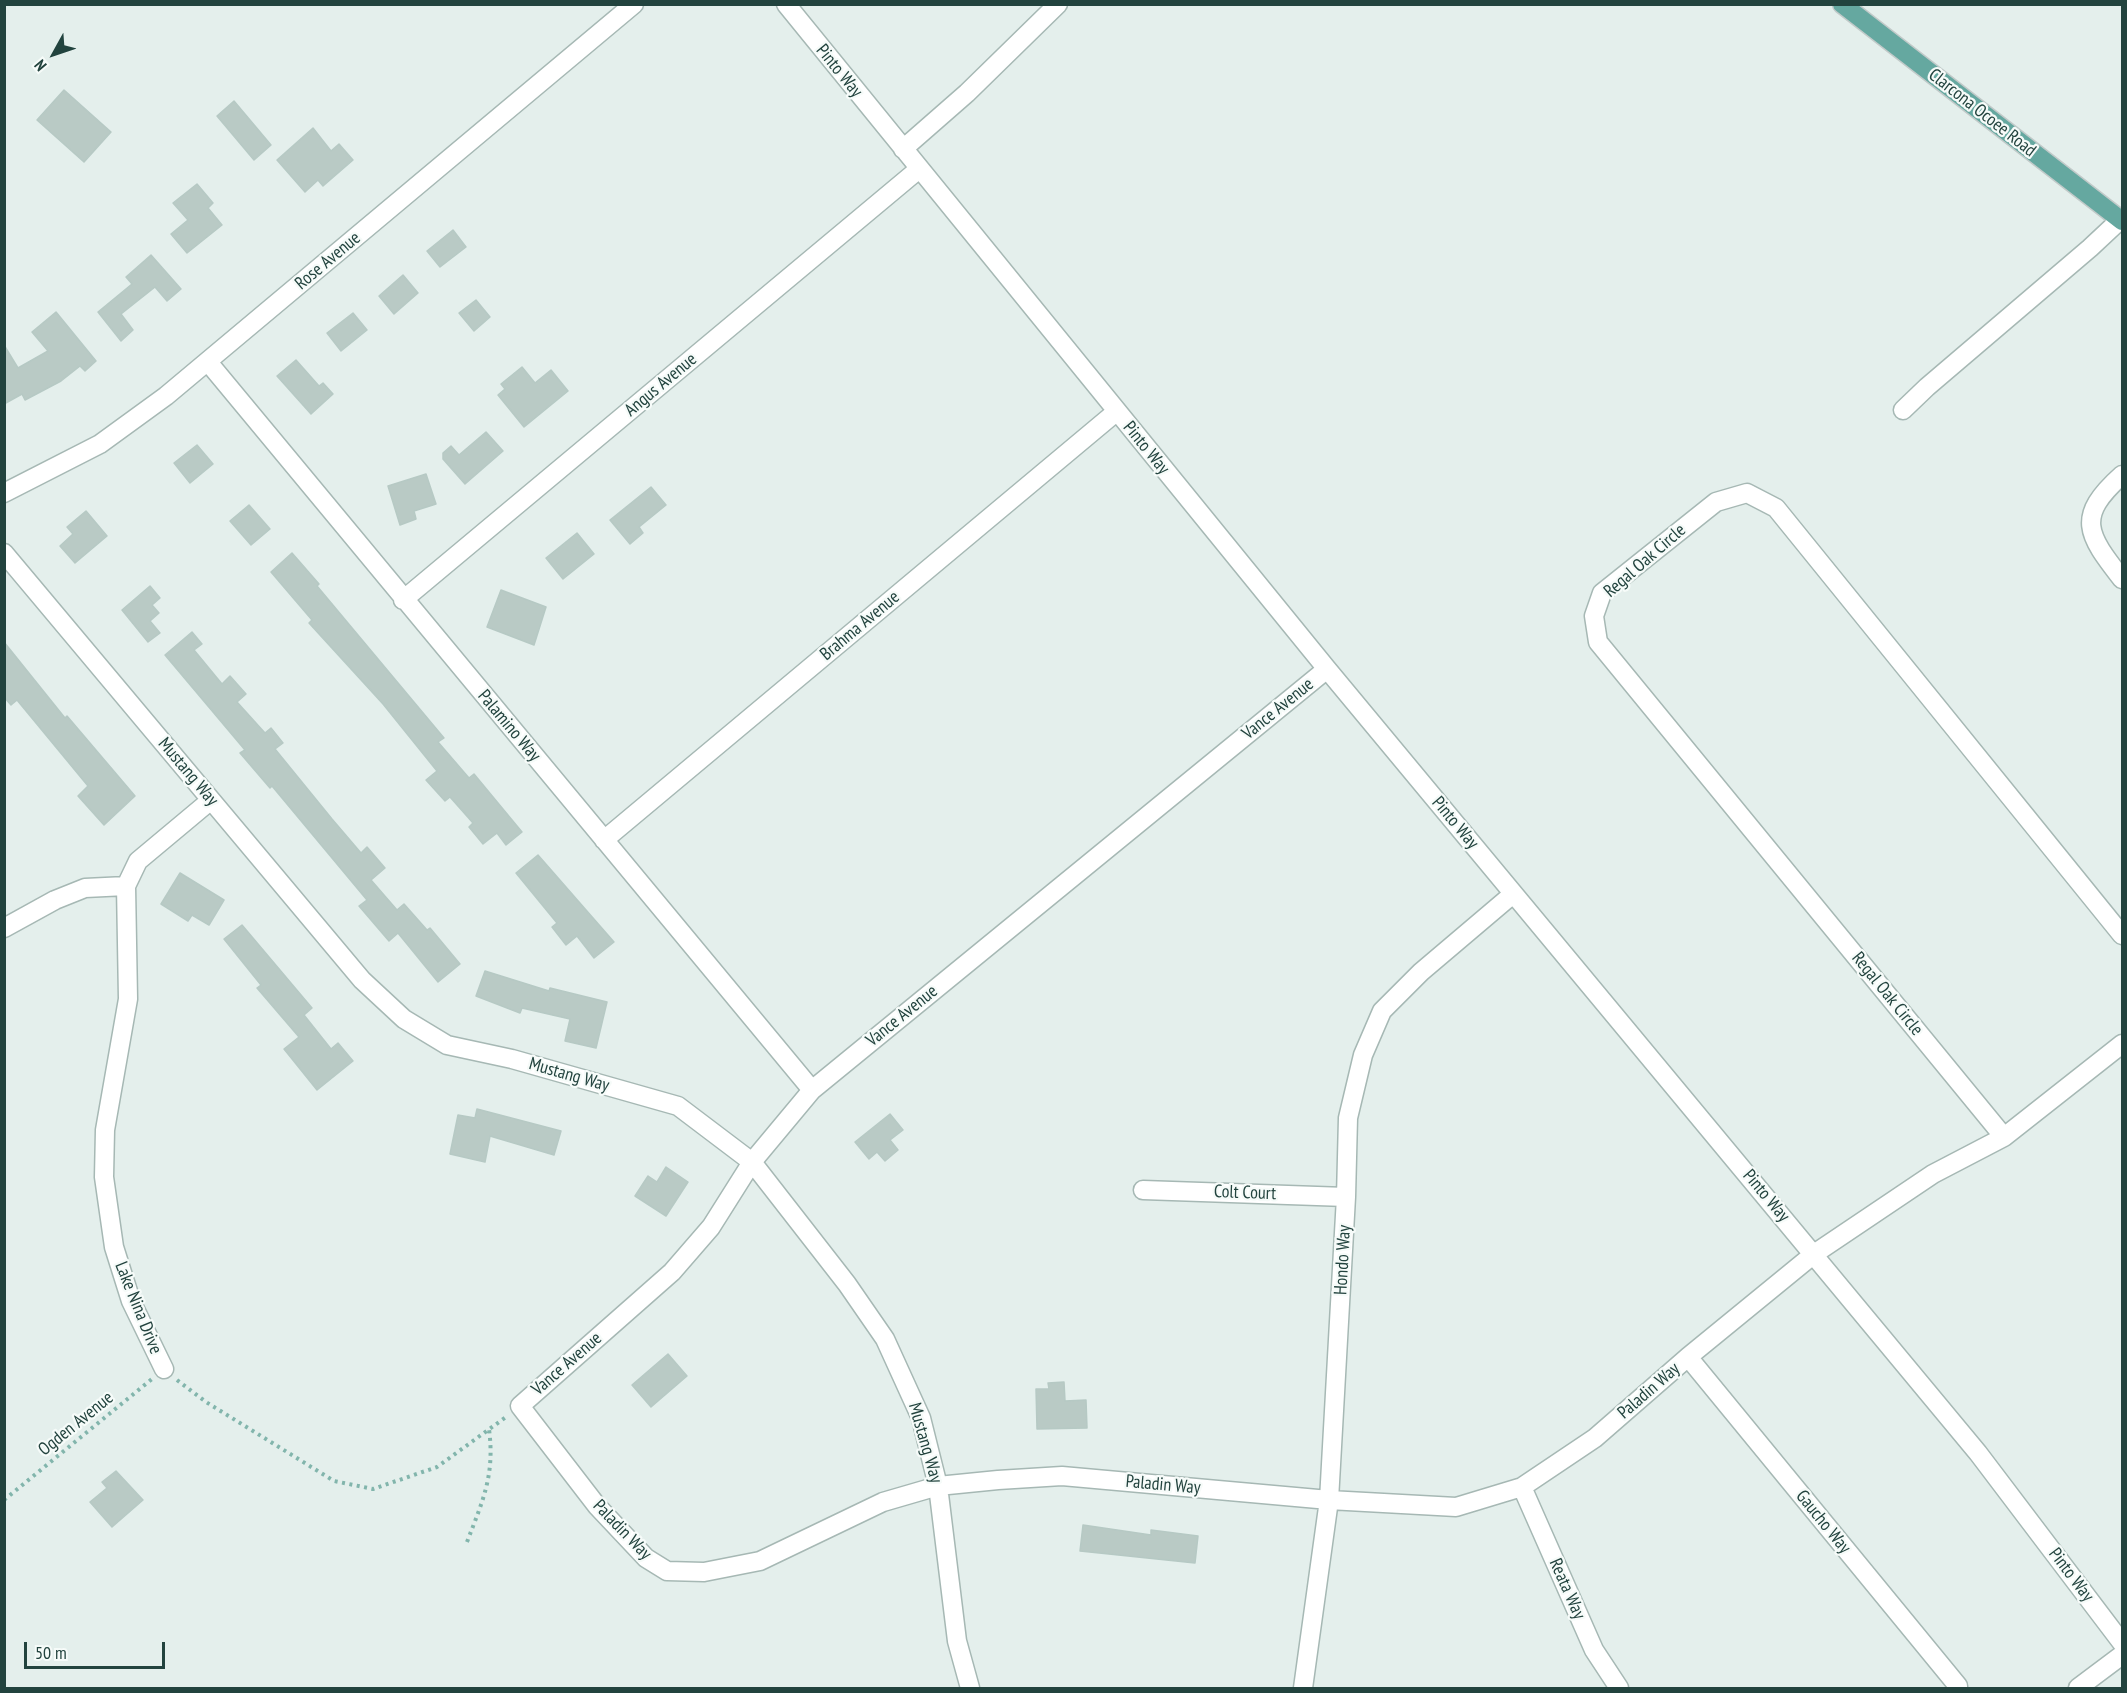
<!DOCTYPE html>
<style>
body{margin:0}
#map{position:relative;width:2127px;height:1693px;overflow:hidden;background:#e4efec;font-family:"PT Sans Narrow",sans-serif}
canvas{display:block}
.frame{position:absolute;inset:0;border:6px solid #22433e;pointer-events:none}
.north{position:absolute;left:24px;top:24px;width:60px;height:60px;-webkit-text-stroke:4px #f6fbf9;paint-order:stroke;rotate:230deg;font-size:16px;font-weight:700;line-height:24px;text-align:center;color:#22433e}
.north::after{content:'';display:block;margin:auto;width:21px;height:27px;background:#22433e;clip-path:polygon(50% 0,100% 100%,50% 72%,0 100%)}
.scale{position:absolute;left:24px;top:1642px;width:141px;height:27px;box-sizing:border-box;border:3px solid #22433e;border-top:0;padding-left:8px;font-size:18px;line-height:21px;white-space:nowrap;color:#22433e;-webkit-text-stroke:4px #f6fbf9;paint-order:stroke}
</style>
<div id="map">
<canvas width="2127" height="1693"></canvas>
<div class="frame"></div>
<div class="north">N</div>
<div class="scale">50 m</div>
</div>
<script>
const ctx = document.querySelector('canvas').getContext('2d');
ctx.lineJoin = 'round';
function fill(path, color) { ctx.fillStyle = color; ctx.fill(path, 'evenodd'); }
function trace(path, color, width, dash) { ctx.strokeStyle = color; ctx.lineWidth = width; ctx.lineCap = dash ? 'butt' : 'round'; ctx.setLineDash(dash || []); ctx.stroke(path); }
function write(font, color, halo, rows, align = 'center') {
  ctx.font = font + ' "PT Sans Narrow",sans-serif'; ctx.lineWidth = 4.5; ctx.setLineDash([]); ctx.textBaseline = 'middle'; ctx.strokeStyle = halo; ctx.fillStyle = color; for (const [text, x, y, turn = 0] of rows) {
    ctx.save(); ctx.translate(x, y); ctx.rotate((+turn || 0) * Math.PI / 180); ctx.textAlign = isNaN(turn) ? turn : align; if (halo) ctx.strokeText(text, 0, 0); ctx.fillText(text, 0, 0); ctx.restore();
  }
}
const building = new Path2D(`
 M64,90L111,132L84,162L37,120Z
 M234,101L271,145L254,160L217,116Z
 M313,128L331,151L339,144L353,160L323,186L318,180L305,192L277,160Z
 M197,184L213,203L208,208L222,225L187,253L171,234L188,220L173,203Z
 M453,230L466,247L440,267L427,251Z
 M151,255L181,289L167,301L155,287L121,314L133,330L121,341L98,312L132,284L126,277Z
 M403,275L418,293L394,314L379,296Z
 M476,300L490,317L474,331L459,313Z
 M56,312L96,361L85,371L80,366L61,381L25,400L22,394L4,404V345L18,368L48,351L32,332Z
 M353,313L367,330L341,351L327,333Z
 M296,360L319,386L323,383L333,394L311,414L277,376Z
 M522,367L535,383L551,370L568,391L524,427L498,395L505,389L501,384Z
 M486,432L503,451L465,484L443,459V453L451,446L459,455Z
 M197,445L213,464L190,483L174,463Z
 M426,474L436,504L414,511L416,519L400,525L388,486Z
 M651,487L666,505L639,527L643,533L630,544L610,520Z
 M249,505L270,529L251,545L230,521Z
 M86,511L107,536L75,563L60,546L73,534L67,527Z
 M577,533L594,554L563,579L546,558Z
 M292,553L319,584L317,586L444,738L438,742L469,778L474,774L522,832L506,845L497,833L483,844L469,827L473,823L450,797L445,801L426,780L437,771L383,704L309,623L312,620L271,572Z
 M150,586L160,598L152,605L159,613L150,621L160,633L148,642L122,610Z
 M501,590L546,607L534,645L487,627Z
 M192,632L202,644L194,650L222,684L230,676L246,694L237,702L265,733L271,728L283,743L275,749L332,819L361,853L367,847L385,868L371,880L397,910L404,904L427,930L430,928L460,964L438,982L398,933L389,941L359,906L367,900L272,786L270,788L240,753L245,750L165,655Z
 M4,642L65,718L67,716L135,796L104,825L78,796L88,786L17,700L11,705L4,697Z
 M538,855L614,942L594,958L577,936L566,945L552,927L557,923L516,873Z
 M180,873L224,900L209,925L192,915L188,921L161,904Z
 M242,925L312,1008L304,1015L331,1049L338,1043L353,1061L317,1090L284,1049L299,1037L257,988L261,985L224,939Z
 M485,971L549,991L550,988L607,1002L596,1048L565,1041L570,1019L522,1008L520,1013L476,996Z
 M477,1109L561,1131L554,1155L490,1136L485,1162L450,1154L458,1115L475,1118Z
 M890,1114L903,1130L890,1140L898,1150L885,1161L877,1152L869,1159L855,1142Z
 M666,1167L688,1182L666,1216L635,1196L648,1176L657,1182Z
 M668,1354L687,1376L651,1407L632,1385Z
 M1064,1382L1065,1401L1086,1400L1087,1428L1037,1429L1036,1389H1049L1048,1383Z
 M116,1471L143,1500L112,1527L90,1502L107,1488L102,1482Z
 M1083,1525L1151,1535V1530L1198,1536L1195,1563L1080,1551Z`);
fill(building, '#b9cac5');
trace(building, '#b6c9c4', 1.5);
const minor = new Path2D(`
 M786,4L1327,669L1978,1453L2122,1643
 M903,149L967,93L1058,4
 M208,362L812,1090
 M1903,410L1927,387L2090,248L2121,219
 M2122,475C2075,517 2087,534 2122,579
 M4,493L100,444L166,396L634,4
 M4,553L362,980L404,1019L447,1045L512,1059L678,1106L752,1162L847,1284L885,1339L921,1418L938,1486L957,1641L970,1688
 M403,600L919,169
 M1327,669L812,1090L752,1162L711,1227L672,1272L520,1406L597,1506L646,1558L667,1571L704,1572L760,1561L883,1502L938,1486L998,1480L1062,1476L1329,1500L1456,1507L1522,1487L1595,1438L1688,1357L1814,1254L1933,1174L2004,1137L2122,1044
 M604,840L1116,412
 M4,928L55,900L85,888L126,886
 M2004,1137L1598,642L1594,616L1602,593L1716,502L1747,493L1776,508L2122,935
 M1143,1190L1346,1197
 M1688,1357L1958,1686
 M164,1369L131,1301L114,1247L104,1177L105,1130L128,999L126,886L138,861L211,800
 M1522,1487L1594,1650L1619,1688
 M1303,1688L1329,1500L1346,1197L1348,1118L1363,1055L1382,1011L1421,972L1513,894
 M2078,1688L2122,1655`);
const major = new Path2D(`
 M1842,4L2122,221`);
trace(minor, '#a6b8b4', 21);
trace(major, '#c1cac9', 21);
trace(new Path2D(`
 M177,1380L206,1402L334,1481L373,1489L437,1467L506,1417
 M4,1500L152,1379
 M467,1542C483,1500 495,1475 489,1429`), '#82b5ac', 4, [3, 4.5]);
trace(minor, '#fff', 18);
trace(major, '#65a8a0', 18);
write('18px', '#22433e', '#f6fbf9', [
 ["Pinto Way",839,71,51],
 ["Clarcona Ocoee Road",1982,113,38],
 ["Rose Avenue",328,261,-40],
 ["Angus Avenue",661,385,-40],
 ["Pinto Way",1146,448,51],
 ["Regal Oak Circle",1645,561,-41],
 ["Brahma Avenue",860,626,-40],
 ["Vance Avenue",1278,709,-39],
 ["Palamino Way",509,726,50],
 ["Mustang Way",188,772,50],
 ["Pinto Way",1455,823,50],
 ["Regal Oak Circle",1887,994,51],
 ["Vance Avenue",902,1016,-39],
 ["Mustang Way",569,1075,16],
 ["Colt Court",1245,1193,2],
 ["Pinto Way",1766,1196,50],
 ["Hondo Way",1343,1260,-87],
 ["Lake Nina Drive",138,1308,68],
 ["Vance Avenue",567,1364,-41],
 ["Paladin Way",1649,1391,-41],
 ["Ogden Avenue",76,1424,-39],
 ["Mustang Way",925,1443,74],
 ["Paladin Way",1163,1485,5],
 ["Gaucho Way",1823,1522,51],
 ["Paladin Way",622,1530,46],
 ["Pinto Way",2071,1575,53],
 ["Reata Way",1567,1589,66]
]);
</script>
